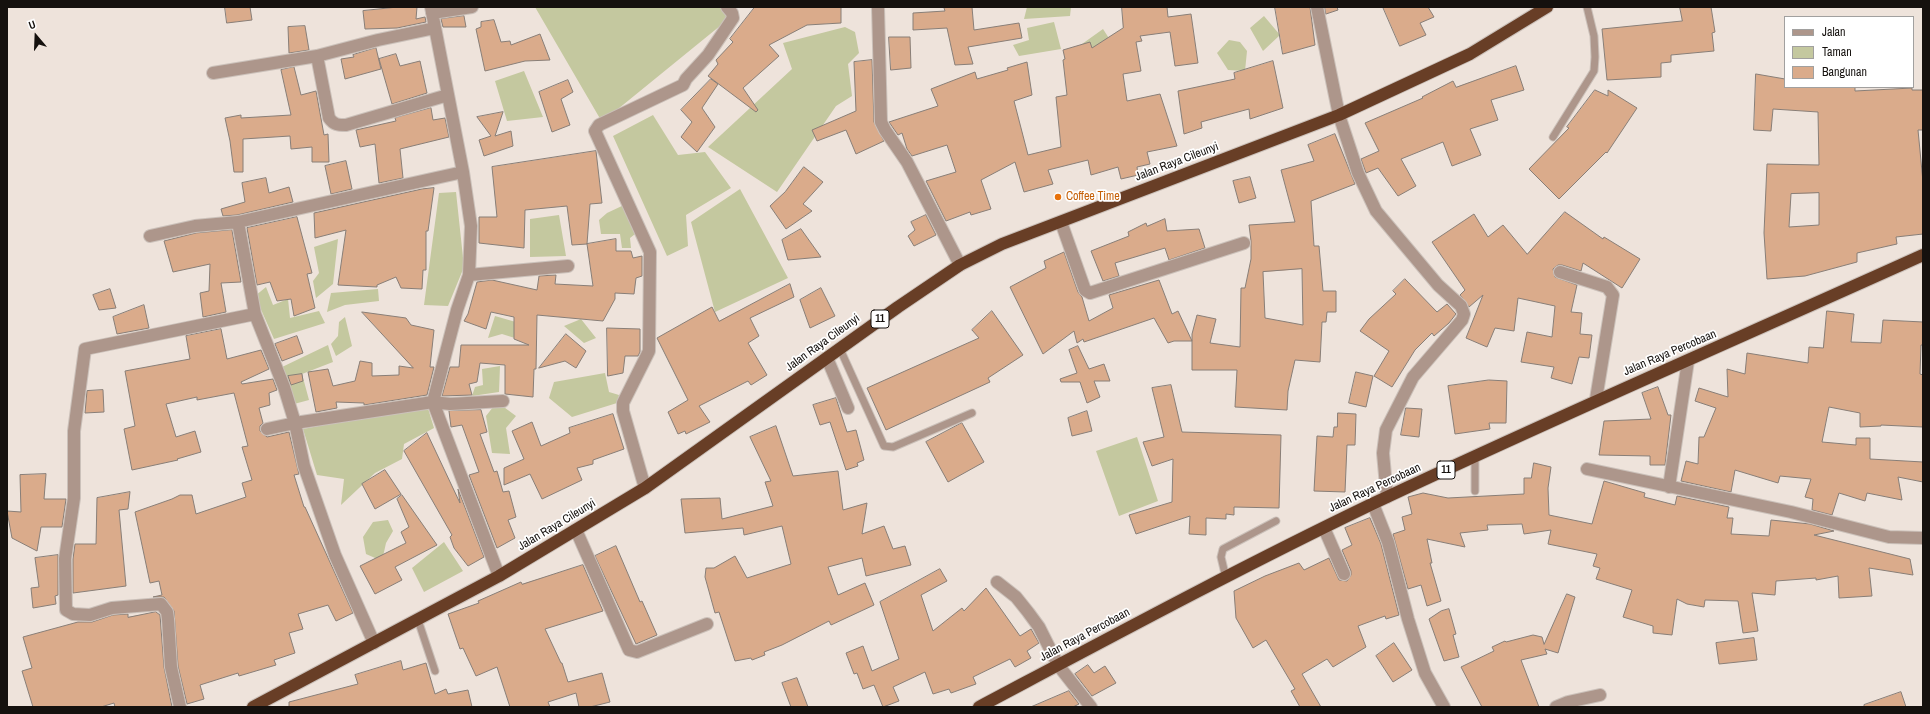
<!DOCTYPE html>
<style>
body{margin:0}
#map{position:relative;width:1930px;height:714px;overflow:hidden;background:#eee3db;font-family:"Archivo Narrow",sans-serif}
canvas{display:block}
.frame{position:absolute;inset:0;border:8px solid #15110e;pointer-events:none}
.legend{position:absolute;left:1784px;top:16px;width:130px;height:72px;box-sizing:border-box;background:#fff;border:1px solid #a1a09f;margin:0;padding:5px 7px;list-style:none;font-size:12px;color:#15110e}
.legend li{display:flex;align-items:center;gap:8px;height:20px}
.legend b{width:20px;border:1px solid #a1a09f}
.north{position:absolute;left:16px;top:16px;width:40px;height:40px;-webkit-text-stroke:3px #fff;paint-order:stroke;rotate:341deg;font-size:11px;font-weight:700;line-height:16px;text-align:center;color:#15110e}
.north::after{content:'';display:block;margin:auto;width:14px;height:18px;background:#15110e;clip-path:polygon(50% 0,100% 100%,50% 72%,0 100%)}
</style>
<div id="map">
<canvas width="1930" height="714"></canvas>
<div class="frame"></div>
<ul class="legend">
<li><b style="height:5px;background:#ad968b"></b>Jalan</li>
<li><b style="height:11px;background:#c4c89f"></b>Taman</li>
<li><b style="height:11px;background:#daab8b"></b>Bangunan</li>
</ul>
<div class="north">U</div>
</div>
<script>
const ctx = document.querySelector('canvas').getContext('2d');
ctx.lineJoin = 'round';
function fill(path, color) { ctx.fillStyle = color; ctx.fill(path, 'evenodd'); }
function trace(path, color, width, dash) { ctx.strokeStyle = color; ctx.lineWidth = width; ctx.lineCap = dash ? 'butt' : 'round'; ctx.setLineDash(dash || []); ctx.stroke(path); }
function write(font, color, halo, rows, align = 'center') {
  ctx.font = font + ' "Archivo Narrow",sans-serif'; ctx.lineWidth = 3.5; ctx.setLineDash([]); ctx.textBaseline = 'middle'; ctx.strokeStyle = halo; ctx.fillStyle = color; for (const [text, x, y, turn = 0] of rows) {
    ctx.save(); ctx.translate(x, y); ctx.rotate((+turn || 0) * Math.PI / 180); ctx.textAlign = isNaN(turn) ? turn : align; if (halo) ctx.strokeText(text, 0, 0); ctx.fillText(text, 0, 0); ctx.restore();
  }
}
fill(new Path2D(`
 M535,7H724L731,17L602,122Z
 M1027,7H1071L1070,16L1024,19Z
 M1264,16L1280,35L1263,51L1250,28Z
 M1054,22L1061,49L1019,56L1013,45L1029,40L1027,28Z
 M845,27L855,32L859,53L848,64L852,96L836,106L777,192L708,147L792,69L783,43Z
 M1103,29L1112,43L1095,57L1082,44Z
 M1229,40L1240,42L1247,51L1245,71L1228,70L1217,53Z
 M524,71L543,117L507,121L495,81Z
 M653,115L678,155L705,152L731,188L686,215L688,246L667,256L613,136Z
 M740,189L788,278L715,312L691,222Z
 M456,192L464,267L448,306L424,305L439,193Z
 M624,205L639,231L630,238L631,248H622L620,234H601L599,220L607,213Z
 M559,215L566,256L530,257V219Z
 M338,239L333,284L316,298L313,281L319,273L314,247Z
 M266,287L273,305L288,299L290,318L319,311L325,323L274,339L255,296Z
 M378,289L379,301L345,305L327,312L331,293Z
 M495,316L526,325L521,340L502,334L488,338Z
 M345,317L352,346L336,356L331,344L338,336L339,322Z
 M581,319L596,338L584,343L564,326Z
 M328,345L333,362L302,374L309,400L294,404L280,368Z
 M500,366L499,392L472,396L475,387L483,385L482,369Z
 M605,373L609,392L619,395L617,403L572,417L549,398L554,382Z
 M497,402L516,416L506,428L510,454L492,453L486,416Z
 M427,405L434,428L404,444L402,459L375,473L341,505L344,479L317,475L303,429Z
 M1137,437L1158,501L1119,516L1096,451Z
 M388,520L393,531L386,543L382,561L366,554L363,537L373,522Z
 M444,542L463,571L424,592L412,568Z`), '#c4c89f');
const building = new Path2D(`
 M225,7H250L252,20L227,23Z
 M398,7H417L416,19L425,17L426,22L397,28L365,29L363,11Z
 M755,7H841V23L807,25L769,45L779,56L743,88L758,110L756,112L708,76L718,64L716,60L733,42L730,39Z
 M972,7L974,30L1019,23L1022,38L968,47L973,64L955,65L947,28L913,30V13L945,11L944,8Z
 M1122,7H1167L1168,17L1191,14L1198,63L1175,66L1170,32L1140,36L1142,41L1136,42L1141,71L1123,74L1127,101L1160,94L1177,146L1147,152L1150,164L1137,167L1138,175L1121,179L1118,167L1091,175L1088,160L1048,170L1053,184L1024,192L1015,162L981,180L991,209L971,215L970,212L946,221L926,181L956,172L947,145L912,156L907,149L902,133L898,135L889,122L938,106L931,89L975,72L977,79L1008,70L1007,68L1027,62L1032,95L1014,101L1028,155L1061,147L1056,97L1067,95L1063,60L1065,59L1063,50L1090,42L1092,48L1123,28Z
 M1275,7H1310L1315,45L1283,54Z
 M1325,7H1337L1338,10L1326,14Z
 M1383,7H1428L1434,17L1420,23L1426,35L1400,46Z
 M1680,7H1711L1715,32L1712,33L1714,51L1671,55V62L1661,63V77L1607,80L1602,29L1682,21Z
 M464,16L466,27H443L441,19Z
 M494,20L501,42L510,41L511,45L540,34L550,60L525,61L485,71L476,29L481,27V22Z
 M305,26L309,50L289,53L288,27Z
 M889,37H910L911,68L891,70Z
 M376,48L381,69L345,79L341,59L354,57L353,55Z
 M396,54L400,66L420,61L427,93L392,104L379,59Z
 M872,60L874,122L884,141L856,154L846,130L817,141L812,130L856,111L854,62Z
 M1273,61L1283,108L1250,119L1249,109L1201,122L1202,128L1184,134L1178,91L1235,79L1234,73Z
 M1516,66L1524,90L1491,100L1498,120L1470,129L1481,155L1452,166L1443,142L1401,159L1416,186L1398,196L1378,168L1366,173L1361,159L1379,151L1365,123L1423,98L1422,97L1453,81L1456,87Z
 M294,67L301,95L316,91L324,135L328,134L329,162H312V147L291,149L290,136L243,139V172H234L230,141L225,118L241,115V118L291,115L281,70Z
 M1756,74L1785,79V87H1855V91L1912,88V90H1923V130H1918L1923,182V234L1896,237L1897,244L1857,253V262L1805,276L1767,279L1764,233L1767,164L1819,165L1818,112L1773,109L1771,131L1754,130ZM1819,193V225L1789,227L1791,194Z
 M711,79L718,84L702,108L715,127L697,152L681,137L692,122L681,110Z
 M568,80L573,92L561,99L570,125L552,132L539,92Z
 M1595,90L1608,96V90L1637,108L1607,153L1606,152L1559,199L1529,169L1569,128L1567,127Z
 M431,108L433,120L445,118L449,137L400,149L403,178L379,183L375,144L360,147L356,130L396,121L395,118Z
 M503,112L495,136L511,131L513,146L484,156L479,140L491,136L477,117Z
 M1335,134L1355,184L1311,201L1314,246H1319L1323,291H1336V312H1327L1326,322H1322L1320,362L1295,360L1288,391L1287,410L1235,407L1237,370H1192V341H1174L1168,343L1154,318L1084,342L1083,339L1077,343L1074,331L1043,354L1010,287L1046,268L1044,261L1064,252L1078,292L1082,297L1089,321L1113,308L1109,295L1159,280L1172,314L1178,311L1192,341V334L1197,315L1216,319L1210,343L1240,347L1241,288H1245L1251,259V241L1249,225L1295,222L1281,170L1314,161L1308,145ZM1302,269L1303,325L1265,318L1263,272Z
 M596,151L602,203L590,204L587,244L572,245L567,206L525,210L524,248L479,243V217H497L492,167Z
 M346,161L352,189L331,194L325,166Z
 M804,167L823,182L803,204L812,211L786,229L770,206L785,192Z
 M1250,177L1256,198L1239,203L1233,181Z
 M266,178L269,193L289,187L293,202L237,215L223,216L221,209L245,202L242,183Z
 M434,188L428,231H426V270H423L422,289L401,288L396,277L377,285V287L338,285L346,230L315,238L314,213L422,189Z
 M1565,212L1603,239L1604,237L1640,259L1622,288L1583,263L1581,271L1562,265H1558L1553,269L1555,277L1577,285L1571,312L1582,313L1580,334L1592,335L1589,358L1579,357L1572,384L1551,378L1554,367L1521,362L1527,332L1552,337L1555,306L1518,298L1514,331L1495,328L1487,347L1466,338L1483,295L1469,307L1460,295L1465,290L1432,242L1474,214L1488,237L1503,225L1527,254Z
 M926,215L936,235L914,246L908,236L915,230L911,222Z
 M297,217L312,273L307,274L315,308L294,316L291,299L277,301L270,282L257,285L247,228Z
 M1165,219L1167,231L1199,229L1205,248L1169,260L1165,248L1115,263L1119,276L1103,281L1091,251L1129,236L1128,232L1146,223L1147,226Z
 M801,229L821,257L788,260L782,240Z
 M232,230L241,282L221,283L226,312L203,317L200,293L209,291L210,264L173,272L164,241L196,233Z
 M616,239V251H631L633,258L642,256V276L636,278L634,294L615,293V299L603,321L537,315L536,369H534L533,397L505,394V365L480,363L477,382L469,384L472,395L442,396L450,367H459L461,345H529L514,339V317L491,312L486,329L464,321L468,314L477,282L492,280L537,290L539,276L556,275L555,284L593,286L587,244Z
 M1405,279L1437,312L1447,304L1456,314L1449,323L1434,336L1432,333L1415,350L1392,387L1374,376L1389,351L1360,331L1369,319L1396,294L1393,291Z
 M790,284L794,297L750,318L759,336L748,343L767,375L751,385L748,381L699,406L710,422L686,434L685,431L678,434L668,412L688,400L657,338L712,307L719,321Z
 M821,288L835,316L810,328L800,300Z
 M110,289L116,308L99,310L93,295Z
 M144,305L149,328L117,334L113,317Z
 M992,311L1023,355L988,378L990,382L886,430L867,388L979,338L972,330Z
 M1827,311L1854,314L1851,342L1881,343L1883,320L1923,322V345H1921L1920,374L1923,375V427L1881,425V426L1860,427V413L1829,407L1822,442L1856,445V438H1870V459L1923,462V482L1898,477L1902,500L1867,493L1865,501L1839,493L1832,515L1812,510L1813,499L1805,497L1811,479L1780,476L1778,483L1735,470L1731,492L1681,481L1686,461L1698,464L1699,437H1704L1716,408L1695,401L1699,388L1728,397L1727,369L1745,374L1747,353L1808,363L1809,347L1823,348Z
 M362,312L406,318L411,325L434,330L430,367H434L427,395L364,405V403L336,402L337,408L316,412L308,372L328,369L333,386L355,381L360,361L372,363V376L399,375V366L413,368Z
 M607,328L640,329V352L638,356H625L623,373L608,376Z
 M221,329L227,359L261,350L269,369L241,382L242,384L273,379L277,390L269,393L270,405L259,408L263,423L260,426V431L267,437L289,432L299,474L294,475L304,507H305L353,613L336,621L328,605L298,614L303,629L289,633L295,653L274,660L276,665L239,676L238,673L200,685L204,699L187,704L178,666L174,611L164,597H153L162,595L159,581L150,583L135,512L172,499L180,495H192L196,514L246,497L242,483L252,480L242,447L248,446L234,393L197,400V397L166,404L176,437L195,431L201,452L177,459L178,460L132,470L124,429L135,426L125,371L190,359L186,336Z
 M566,334L586,351L576,368L565,361L539,368Z
 M297,336L303,353L282,361L275,344Z
 M1078,346L1089,369L1104,364L1110,381H1094L1100,397L1087,403L1080,382H1061L1060,379L1077,373L1069,350Z
 M1356,372L1373,376L1366,407L1349,403Z
 M302,374L303,381L291,385L288,376Z
 M1489,380L1507,381L1506,423H1489L1490,429L1455,434L1448,386Z
 M1171,385L1182,432L1281,435L1279,508L1234,507V515L1226,514V519L1206,518V535L1189,534L1190,516L1136,534L1129,515L1172,502L1173,459L1152,466L1143,442L1164,437L1152,388Z
 M1658,387L1668,415H1671L1665,465H1650V456L1599,455L1604,421L1651,419L1642,393Z
 M103,390L104,412L85,413L87,391Z
 M836,398L847,432L856,430L864,460L857,463L858,466L846,470L830,422L820,425L813,405Z
 M1406,408L1422,409L1419,437L1401,435Z
 M481,410L487,432L480,434L494,472L497,471L503,492L509,491L516,517L508,520L515,538L497,548L469,475L479,472L462,425L451,427L449,411Z
 M1087,411L1092,431L1072,436L1068,418Z
 M1338,413L1356,414L1355,445H1347L1345,492L1314,491L1317,436L1333,437L1334,427H1337Z
 M613,414L624,449L593,460V464L577,468L582,480L542,499L530,474L504,485V468L524,459L512,431L532,422L541,446L570,433L569,428Z
 M962,423L984,462L948,482L926,442Z
 M776,426L793,476L838,471L843,510L867,503L862,534L884,526L893,549L905,546L911,565L866,576L862,558L828,567L838,595L865,583L874,605L831,625L829,621L782,645L764,652L765,655L752,660L751,658L735,661L719,612L715,613L705,577L706,568H714L735,556L747,578L791,564L782,526L744,535L743,528L685,533L681,499L720,498L722,519L773,506L765,482L771,481L750,437Z
 M427,433L460,503L458,489L484,557L468,566L454,548L450,537L452,535L404,451Z
 M1534,463L1551,467L1548,488L1549,515L1592,524L1604,481L1645,493L1644,497L1675,505L1677,496L1729,507L1727,518H1733L1731,534L1769,536L1771,520L1810,524L1834,531L1814,535L1910,559L1913,575L1869,568L1872,596L1839,598L1838,576L1816,580V578L1776,581L1775,595L1752,593L1758,631L1743,633L1738,601L1705,600L1704,607L1687,604L1677,599L1672,635L1653,633V626L1623,617L1632,590L1596,579L1600,568L1593,566L1597,554L1548,544L1551,530L1524,534L1522,524L1487,525L1488,530L1460,533L1465,547L1427,539L1432,563H1430L1441,601L1427,606L1421,585L1408,589L1393,534L1405,530L1402,517L1412,514L1408,497L1423,493L1448,498L1524,494V478H1531Z
 M385,470L401,494L375,509L362,484Z
 M46,474L44,499H66L62,527H41L37,551L12,538L7,511L21,512L20,475Z
 M130,492L128,509L119,510L126,586L73,593V559L75,544H96L97,498Z
 M402,495L437,545L395,567L402,580L375,594L360,566L406,543L401,532L409,527L397,499Z
 M1370,518L1381,544L1399,615L1386,619L1385,616L1358,626L1366,647L1333,667L1327,659L1302,674L1321,707H1300L1291,691L1295,689L1266,640L1253,648L1236,618L1234,591L1265,576L1299,563L1304,570L1329,558L1339,580L1347,581L1351,575V571L1342,550L1352,545L1345,528Z
 M616,546L640,602L642,601L657,635L636,644L595,556Z
 M58,555V595L55,596L56,604L33,608L31,588L39,587L35,558Z
 M583,565L603,611L545,629L561,663H562L568,682L602,673L610,702L590,707H579L576,693L548,702L550,707H510L497,667L476,676L463,648L460,649L448,614L479,603L478,601L521,582L522,584Z
 M940,569L947,581L921,595L933,631L962,608L964,611L986,588L1020,636L1031,629L1039,643L1027,651L1031,658L1015,667L1010,659L973,677L976,684L951,693L949,689L933,694L925,672L893,687L899,701L883,707L874,685L863,689L857,673L854,674L846,653L863,646L872,671L899,659L880,602Z
 M1567,594L1575,597L1558,653L1545,649L1547,654L1521,660L1539,707H1482L1461,667L1494,651L1492,647L1505,641L1506,642L1533,635L1542,637L1544,644Z
 M1449,609L1456,634L1453,635L1459,657L1444,661L1429,619L1441,611Z
 M156,612L160,615L164,667L172,707H115L114,703L101,707H33L22,671L32,668L23,637L78,622H92L113,615L128,614V617Z
 M1754,638L1757,660L1719,664L1716,643Z
 M1394,643L1412,670L1393,682L1376,656Z
 M401,661L403,670L426,663L435,694L446,689L448,694L468,690L472,707H289V702L358,684L355,675Z
 M1088,665L1094,673L1105,666L1116,683L1092,696L1075,674Z
 M797,678L808,707H791L782,683Z
 M1069,691L1079,704L1073,707H1031Z
 M1901,692L1906,707H1864V705Z`);
fill(building, '#daab8b');
trace(building, '#887e77', 1);
const lane = new Path2D(`
 M1553,137L1594,71L1595,57L1594,36L1587,7
 M840,349L884,446L893,447L972,413
 M1475,456V491
 M1226,578L1221,557L1223,549L1276,521
 M418,620L435,671`);
const street = new Path2D(`
 M431,7L463,172L471,226L469,275L457,310L433,402L499,576
 M878,7L881,122L885,130L907,162L960,265
 M1317,7L1339,115L1358,173L1376,211L1438,285L1461,306L1464,314L1462,320L1413,377L1386,430L1383,453L1387,497
 M432,13L472,7
 M317,56L329,118C334,125 338,125 346,125L448,95
 M213,73L317,56L378,40L435,28
 M238,222L463,172
 M1061,222L1085,290L1090,293L1244,243
 M150,236L195,226L238,222L255,314L284,387L295,423L433,402L450,404L503,401
 M1560,272L1607,287L1613,295L1596,399
 M469,275L568,266
 M827,358L848,408
 M267,429L295,423L304,466L335,555L374,643
 M1587,469L1791,512L1889,537L1923,538
 M1669,487L1688,361
 M645,488L623,411V403L649,351L650,252L595,131L599,125L683,85L686,79L708,55L733,18L732,13L727,7
 M1373,504L1388,542L1408,619L1425,673L1444,707
 M1324,528L1344,574
 M576,530L629,650L637,652L707,624
 M997,582L1016,597L1028,612L1039,627L1058,665L1091,707
 M180,707L171,667L168,619L167,612L161,604L112,608L90,615L73,614L66,610L65,559L74,498V431L85,349L255,314
 M1556,707L1568,702L1600,695`);
const highway = new Path2D(`
 M253,707L499,576L645,488L898,307L960,265L1002,244L1339,115L1470,54L1547,7
 M979,707C1109,638 1239,568 1372,504C1554,418 1739,338 1923,255`);
trace(lane, '#cbc1ba', 9);
trace(street, '#cbc1ba', 14);
trace(highway, '#cbc1ba', 14);
trace(lane, '#ad968b', 7);
trace(street, '#ad968b', 12);
trace(highway, '#683e26', 12);
for (const [x, y, r, color] of [
 [1058,197,4,"#e8710a"]
]) { const dot = new Path2D(); dot.arc(x, y, r, 0, 2 * Math.PI); ctx.fillStyle = color; ctx.fill(dot); trace(dot, '#fff', 1.5); }
for (const [x, y, w] of [
 [880,319,18],
 [1446,470,18]
]) { const box = new Path2D(); box.roundRect(x - w / 2, y - 9, w, 18, 3); ctx.fillStyle = '#fff'; ctx.fill(box); trace(box, '#15110e', 1); }
write('bold 11px', '#15110e', null, [
 ["11",880,319],
 ["11",1446,470]
]);
write('12px', '#15110e', '#fff', [
 ["Jalan Raya Cileunyi",1177,162,-21],
 ["Jalan Raya Cileunyi",823,343,-36],
 ["Jalan Raya Percobaan",1670,353,-23],
 ["Jalan Raya Percobaan",1375,488,-25],
 ["Jalan Raya Cileunyi",557,525,-31],
 ["Jalan Raya Percobaan",1085,635,-28]
]);
write('12px', '#c56008', '#fff', [
 ["Coffee Time",1066,197]
], 'left');
</script>
